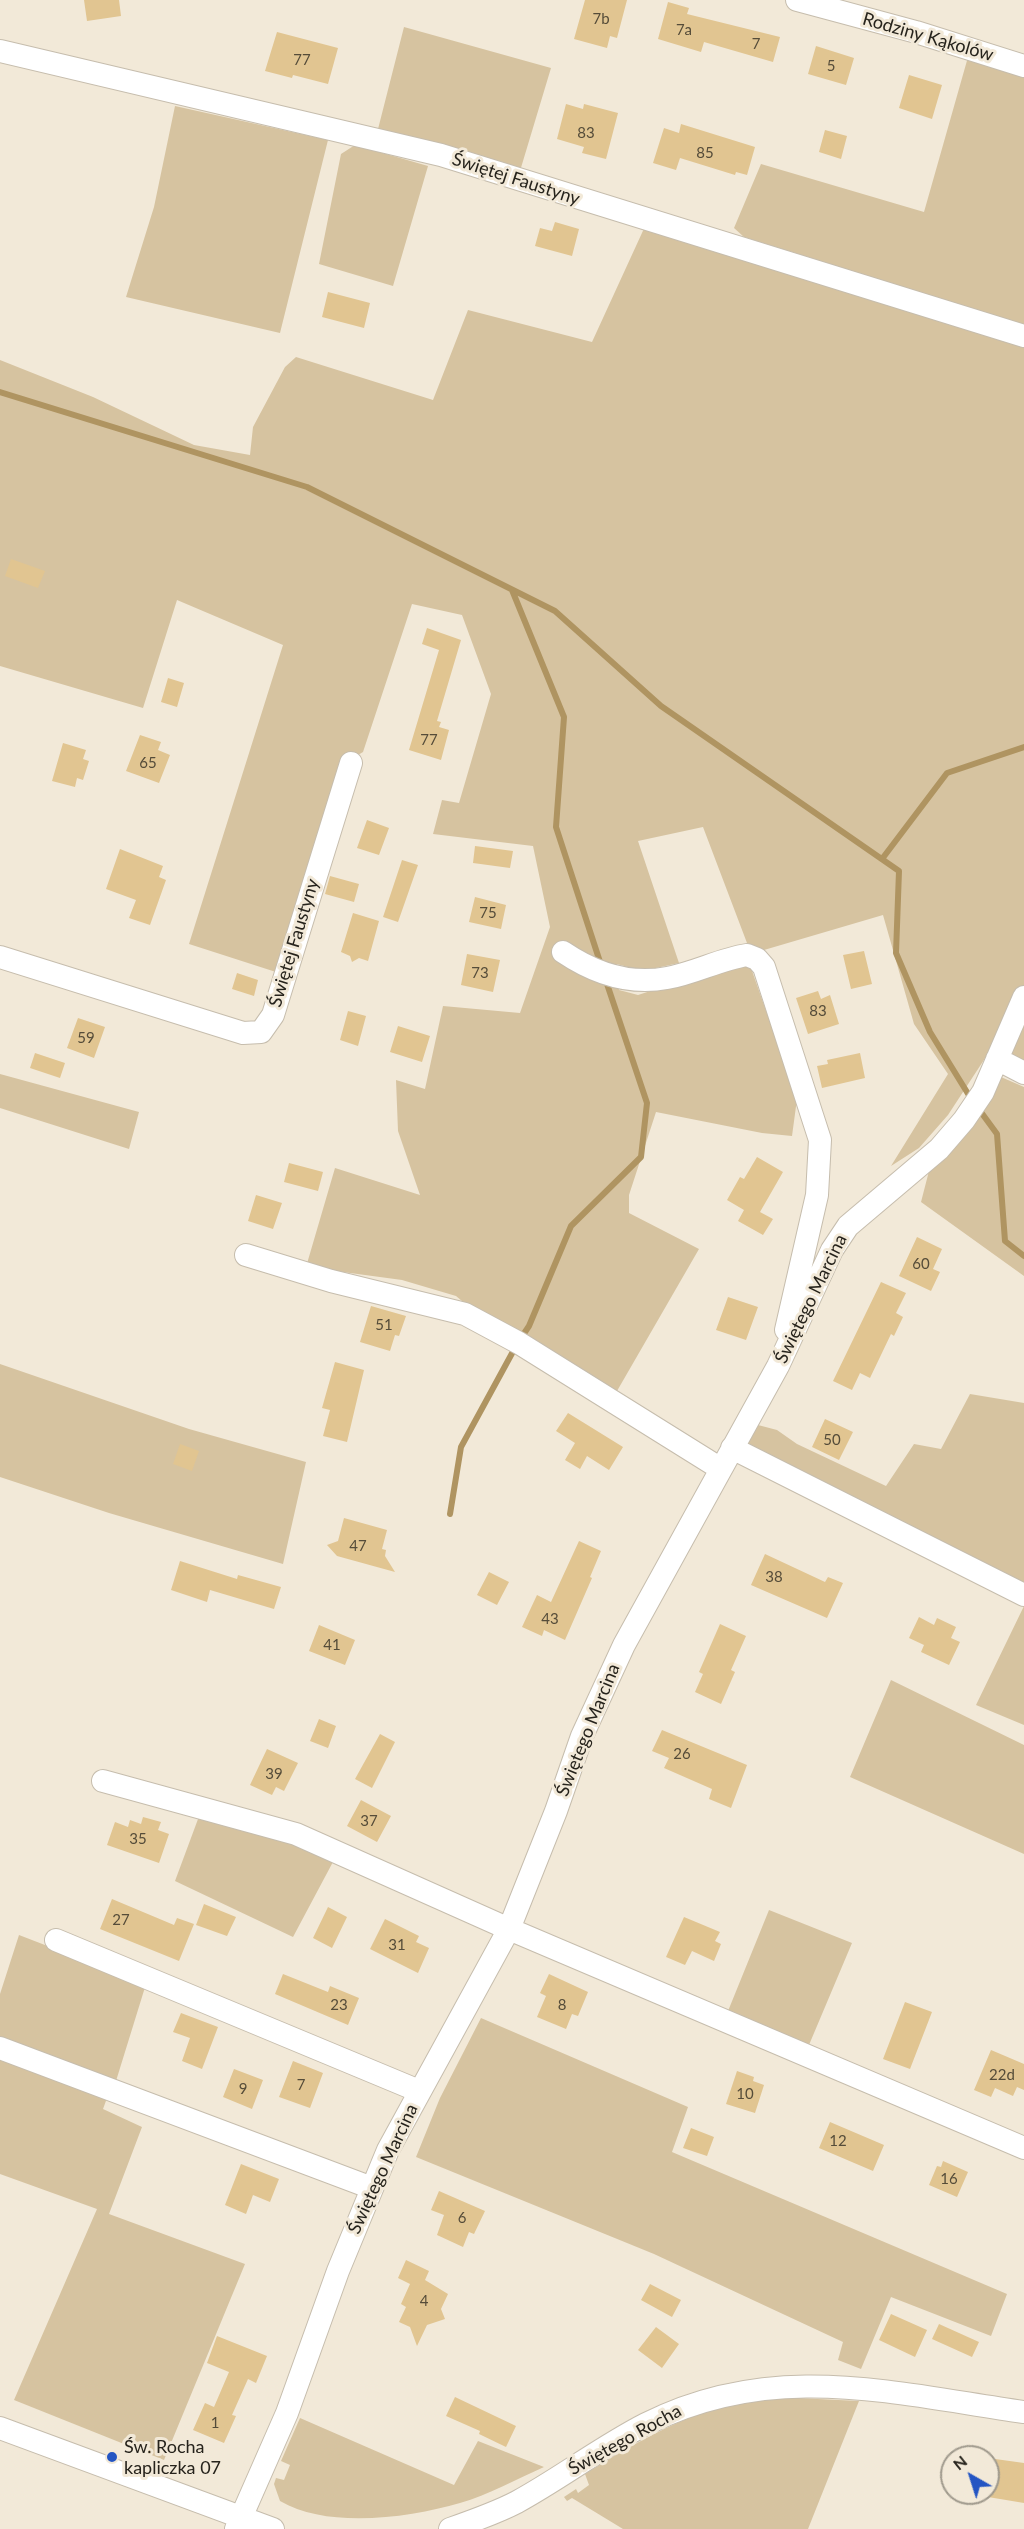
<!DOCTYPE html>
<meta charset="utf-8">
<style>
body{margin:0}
#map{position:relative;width:1024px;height:2529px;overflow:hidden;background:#f2e9d8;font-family:Lato,sans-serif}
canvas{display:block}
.north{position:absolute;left:940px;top:2445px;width:60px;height:60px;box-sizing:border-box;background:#f2e9d8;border:2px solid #a09a8d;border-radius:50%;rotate:321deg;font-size:16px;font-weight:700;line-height:24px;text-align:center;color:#26231c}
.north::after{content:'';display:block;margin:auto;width:21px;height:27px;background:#2455c3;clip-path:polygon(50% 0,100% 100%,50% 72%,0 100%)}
</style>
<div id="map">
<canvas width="1024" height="2529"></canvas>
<div class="north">N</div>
</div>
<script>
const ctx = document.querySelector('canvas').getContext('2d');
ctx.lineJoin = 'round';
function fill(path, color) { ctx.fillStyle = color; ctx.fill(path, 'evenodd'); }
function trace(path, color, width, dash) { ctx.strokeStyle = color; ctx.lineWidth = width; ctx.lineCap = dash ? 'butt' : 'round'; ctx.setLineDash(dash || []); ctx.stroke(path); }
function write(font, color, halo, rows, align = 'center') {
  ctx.font = font + ' Lato,sans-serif'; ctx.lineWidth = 6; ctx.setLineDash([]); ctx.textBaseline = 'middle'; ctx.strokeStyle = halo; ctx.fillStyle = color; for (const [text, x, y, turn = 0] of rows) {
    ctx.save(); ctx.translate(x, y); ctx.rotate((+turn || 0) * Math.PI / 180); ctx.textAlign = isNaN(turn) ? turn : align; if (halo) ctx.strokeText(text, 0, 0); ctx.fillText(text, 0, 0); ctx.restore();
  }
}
fill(new Path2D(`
 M404,27L551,68L520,171L377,133Z
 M970,50L1024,69V325L744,237L734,228L761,164L924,212Z
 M175,106L328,140L280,333L126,297L154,207Z
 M355,145L428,166L393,286L319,264L341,154Z
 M647,222L1024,333V1062L993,1046L948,1115L919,1148L891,1166L948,1074L914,1024L883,915L764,950L747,943L703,827L638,841L679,963L642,971L617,964L619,990L638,995L737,963L751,968L797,1099L792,1136L762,1133L656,1112L629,1195V1213L699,1249L617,1391L475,1312L456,1296L402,1280L306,1267L335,1168L420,1195L398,1131L396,1080L425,1089L443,1006L520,1013L550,927L533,846L433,834L442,800L459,803L491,694L462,615L412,604L363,752L338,767L279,973L189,944L283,645L177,600L143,708L0,666V360L93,397L194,445L250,455L253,427L285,367L296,357L433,400L468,310L592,342Z
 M0,1074L139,1112L129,1149L0,1108Z
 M1001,1077L1024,1087V1276L921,1202L929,1171Z
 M0,1364L189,1429L306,1462L283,1564L109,1513L0,1477Z
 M970,1394L1024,1403V1583L745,1449L758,1425L777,1430L797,1444L886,1486L914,1444L941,1449Z
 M1024,1606V1725L976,1705Z
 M891,1680L1024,1745V1854L850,1777Z
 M201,1811L334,1860L293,1937L175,1881Z
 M769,1910L852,1943L806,2052L726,2016Z
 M19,1935L146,1984L116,2081L0,2038V1994Z
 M481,2018L688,2107L672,2152L1007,2294L991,2336L891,2297L861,2369L838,2360L843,2342L654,2254L416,2157L440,2098Z
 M0,2057L107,2098L103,2109L142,2127L109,2214L245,2264L164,2460L14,2400L97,2209L0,2174Z
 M797,2398L859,2401L808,2529H623L572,2498L567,2501L564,2497L576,2489L578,2493L589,2485L585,2474C636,2442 694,2408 755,2400C769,2399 783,2399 797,2398Z
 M300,2418L454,2485L478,2441L544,2467C517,2479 488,2495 460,2503C409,2518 327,2529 280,2501L274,2484L276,2478L284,2480L290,2465L281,2461Z`), '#d6c3a0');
trace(new Path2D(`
 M0,392L307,487L555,611L661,706L899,871L896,953L930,1032L970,1097
 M512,590L564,717L556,827L601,965
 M882,859L947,773L1024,747
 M978,1108L997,1134L1005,1241L1024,1256
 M521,1338L529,1326L571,1226L641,1157L647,1103L605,978
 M450,1514L461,1447L516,1346`), '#af9461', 6);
fill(new Path2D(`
 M84,0H119L121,16L87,21Z
 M585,0H627L617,38L610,36L607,48L574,39Z
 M668,2L689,8L687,14L780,37L773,62L704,42L701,52L658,39Z
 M277,32L338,48L328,84L293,75L292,78L265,71Z
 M816,46L854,58L846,85L808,74Z
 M909,75L942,85L932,119L899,108Z
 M566,104L583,109L584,104L618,113L606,159L582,153L584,147L557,139Z
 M681,124L755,147L747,175L736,172L735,175L680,158L676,170L653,163L664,128L679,133Z
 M825,130L847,136L841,159L819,152Z
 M555,222L579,229L572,256L535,246L540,228L552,231Z
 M328,292L370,303L364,328L322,317Z
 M11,559L45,571L38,588L5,576Z
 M427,628L461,640L437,721L441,722L439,727L449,730L441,760L409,750L439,650L422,644Z
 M168,678L184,683L177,707L161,702Z
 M140,735L161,742L158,750L170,755L159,783L126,771Z
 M63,743L86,750L83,759L89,761L83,780L77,778L75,787L52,781Z
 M367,820L389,828L379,855L357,848Z
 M475,846L513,851L510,868L473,863Z
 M120,849L163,866L159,877L166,880L150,925L129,918L136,900L106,889Z
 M402,860L418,865L398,922L383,917Z
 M330,876L359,884L354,902L325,894Z
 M475,897L506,905L501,929L469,922Z
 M353,913L379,921L368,961L359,958L352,962L350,956L341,952Z
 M864,951L872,984L851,989L843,955Z
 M467,954L500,960L493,992L461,985Z
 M237,973L258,980L254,996L232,989Z
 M818,991L821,999L830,995L839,1024L808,1034L796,998Z
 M348,1011L366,1016L358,1046L340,1040Z
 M78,1018L105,1027L94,1058L67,1048Z
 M398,1026L430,1036L422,1062L390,1052Z
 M35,1053L65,1063L60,1078L30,1068Z
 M860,1053L865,1078L822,1088L817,1066L828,1064L827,1060Z
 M757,1157L783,1172L760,1212L773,1219L763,1235L738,1221L744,1210L727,1200L740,1177L744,1179Z
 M289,1163L323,1172L318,1191L284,1182Z
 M256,1195L282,1203L273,1229L248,1221Z
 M917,1237L942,1249L933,1269L940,1272L931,1291L899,1276Z
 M881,1282L906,1293L896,1313L903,1317L894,1336L891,1334L870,1378L860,1373L852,1390L833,1381Z
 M728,1297L758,1307L746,1340L716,1330Z
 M371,1306L406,1316L399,1336L395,1335L390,1351L360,1342Z
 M335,1362L364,1370L347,1442L323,1436L330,1410L322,1408Z
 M568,1413L623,1447L609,1470L587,1456L580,1469L565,1460L575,1443L556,1431Z
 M825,1419L853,1432L839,1460L812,1447Z
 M180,1444L199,1451L192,1471L173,1464Z
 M344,1518L387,1530L382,1549L386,1550L385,1556L395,1572L337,1556L327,1545L338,1541Z
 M579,1541L601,1551L590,1577L592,1578L565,1640L544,1630L542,1636L522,1627L537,1595L551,1602Z
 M765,1554L825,1582L828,1577L843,1583L827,1618L751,1585Z
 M180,1561L237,1579L238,1575L281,1587L274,1609L210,1590L207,1602L171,1590Z
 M489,1572L509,1582L497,1605L477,1595Z
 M919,1617L934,1625L937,1618L956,1627L951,1638L960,1642L949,1665L921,1652L924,1645L909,1638Z
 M720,1624L746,1636L731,1670L735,1672L721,1704L695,1692L703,1674L699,1672Z
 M319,1625L355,1640L345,1665L309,1651Z
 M319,1719L336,1726L328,1748L310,1741Z
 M662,1730L747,1765L731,1808L709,1799L712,1789L664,1768L669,1758L652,1751Z
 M380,1734L395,1742L372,1788L355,1779Z
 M267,1749L298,1763L284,1791L276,1787L272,1795L250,1785Z
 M361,1800L391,1816L377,1842L347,1826Z
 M143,1817L161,1822L158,1830L169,1834L159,1863L107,1845L115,1822L128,1827L130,1820L141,1824Z
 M112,1899L174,1925L177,1918L194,1924L179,1961L100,1929Z
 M204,1904L236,1917L227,1936L196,1925Z
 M328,1907L347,1917L332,1948L313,1938Z
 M684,1917L720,1932L715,1941L721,1944L714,1961L692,1951L685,1965L666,1957Z
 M385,1919L419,1936L416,1942L429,1948L418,1973L370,1949Z
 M283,1974L328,1992L330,1986L359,1998L348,2025L275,1994Z
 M549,1974L588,1992L578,2016L572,2014L566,2029L537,2017L546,1996L540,1993Z
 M905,2002L932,2012L910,2069L883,2059Z
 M181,2013L218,2027L202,2069L182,2061L190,2038L173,2032Z
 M991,2050L1024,2064V2090L1017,2087L1013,2096L995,2088L991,2097L974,2090Z
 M293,2061L323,2073L310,2108L279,2097Z
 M234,2069L263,2080L252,2109L223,2097Z
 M737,2071L754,2077L753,2081L764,2085L755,2113L726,2104Z
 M830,2122L884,2145L873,2171L819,2148Z
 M691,2128L714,2137L707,2156L683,2148Z
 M943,2161L968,2172L957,2197L929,2185L937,2166L941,2167Z
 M241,2164L279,2179L270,2202L253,2195L246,2214L225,2205Z
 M439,2191L485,2211L474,2234L469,2232L463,2247L437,2235L444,2215L431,2210Z
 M406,2260L429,2271L425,2280L448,2294L441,2309L445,2319L427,2325L417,2346L410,2327L399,2322L406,2307L401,2304L410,2284L398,2278Z
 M650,2284L681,2300L672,2317L641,2300Z
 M891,2314L927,2330L915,2357L879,2340Z
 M939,2324L979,2342L972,2357L932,2339Z
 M656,2327L679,2344L662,2368L638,2350Z
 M217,2336L267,2356L256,2383L248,2379L232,2415L236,2416L224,2443L193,2430L205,2403L214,2407L229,2372L207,2363Z
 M455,2397L516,2426L506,2447L479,2434L480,2431L446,2416Z
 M988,2458L1024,2463V2503L988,2497Z`), '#e1c591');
const minor = new Path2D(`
 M797,0L916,32L1024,66
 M0,51L441,155L1024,336
 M563,952C594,973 630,985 667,978C695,973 720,959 747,955L757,959L764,967L820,1140L817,1195L786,1330
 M0,957L243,1033L261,1032L273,1015L351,763
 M997,1059L1024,1073
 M246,1255L331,1281L465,1314L519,1343L721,1469
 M732,1448L1024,1595
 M103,1781L296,1834L509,1929L1024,2148
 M56,1940L419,2091
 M0,2048L372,2188
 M0,2428L273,2529
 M236,2529L287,2413L338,2271L388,2150L509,1929L556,1811L582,1736L624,1645L778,1366L832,1250L848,1226L939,1149L964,1120L983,1092L1024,997
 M450,2529C473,2521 496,2513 517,2502C561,2478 601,2447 646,2424C773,2360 891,2393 1024,2412`);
trace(minor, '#c6bdad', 24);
trace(minor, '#fff', 22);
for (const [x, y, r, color] of [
 [112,2457,6,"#2455c3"]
]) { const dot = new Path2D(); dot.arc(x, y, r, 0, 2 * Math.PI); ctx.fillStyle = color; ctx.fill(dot); trace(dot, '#f2e9d8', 2); }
write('15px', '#554c39', null, [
 ["7b",601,19],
 ["7a",684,30],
 ["7",756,44],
 ["77",302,60],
 ["5",831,66],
 ["83",586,133],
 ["85",705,153],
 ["77",429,740],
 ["65",148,763],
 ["75",488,913],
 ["73",480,973],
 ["83",818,1011],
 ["59",86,1038],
 ["60",921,1264],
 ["51",384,1325],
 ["50",832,1440],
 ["47",358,1546],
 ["38",774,1577],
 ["43",550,1619],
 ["41",332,1645],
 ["26",682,1754],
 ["39",274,1774],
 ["37",369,1821],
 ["35",138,1839],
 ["27",121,1920],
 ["31",397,1945],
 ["23",339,2005],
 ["8",562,2005],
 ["22d",1002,2075],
 ["7",301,2085],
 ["9",243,2089],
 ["10",745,2094],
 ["12",838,2141],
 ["16",949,2179],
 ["6",462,2218],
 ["4",424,2301],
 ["1",215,2423]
]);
write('18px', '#26231c', '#f2e9d8', [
 ["Rodziny Kąkolów",928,37,16],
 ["Świętej Faustyny",516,179,18],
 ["Świętej Faustyny",294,943,-73],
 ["Świętego Marcina",811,1299,-64],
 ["Świętego Marcina",588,1730,-68],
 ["Świętego Marcina",383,2169,-65],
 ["Świętego Rocha",625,2440,-29]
]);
write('18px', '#26231c', '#f2e9d8', [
 ["Św. Rocha",124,2447],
 ["kapliczka 07",124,2468]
], 'left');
</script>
